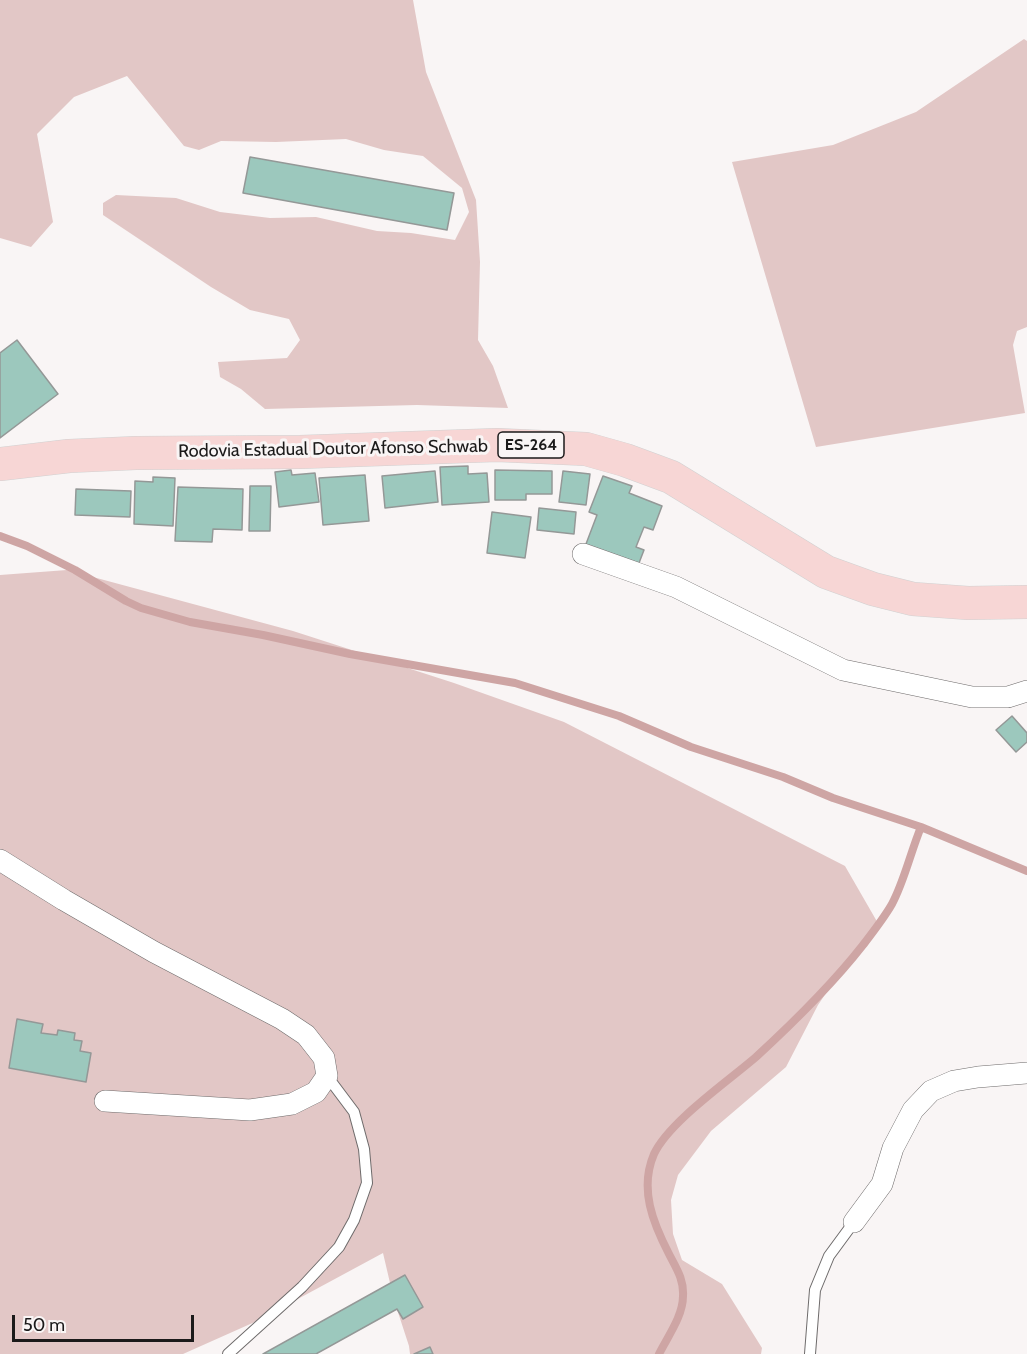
<!DOCTYPE html>
<style>
body{margin:0}
#map{position:relative;width:1027px;height:1354px;overflow:hidden;background:#f9f5f5;font-family:Cabin,sans-serif}
canvas{display:block}
.scale{position:absolute;left:12px;top:1315px;width:182px;height:27px;box-sizing:border-box;border:3px solid #1b1a1a;border-top:0;padding-left:8px;font-size:18px;line-height:21px;white-space:nowrap;color:#1b1a1a;-webkit-text-stroke:4px #f9f5f5;paint-order:stroke}
</style>
<div id="map">
<canvas width="1027" height="1354"></canvas>
<div class="scale">50 m</div>
</div>
<script>
const ctx = document.querySelector('canvas').getContext('2d');
ctx.lineJoin = 'round';
function fill(path, color) { ctx.fillStyle = color; ctx.fill(path, 'evenodd'); }
function trace(path, color, width, dash) { ctx.strokeStyle = color; ctx.lineWidth = width; ctx.lineCap = dash ? 'butt' : 'round'; ctx.setLineDash(dash || []); ctx.stroke(path); }
function write(font, color, halo, rows, align = 'center') {
  ctx.font = font + ' Cabin,sans-serif'; ctx.lineWidth = 6; ctx.setLineDash([]); ctx.textBaseline = 'middle'; ctx.strokeStyle = halo; ctx.fillStyle = color; for (const [text, x, y, turn = 0] of rows) {
    ctx.save(); ctx.translate(x, y); ctx.rotate((+turn || 0) * Math.PI / 180); ctx.textAlign = isNaN(turn) ? turn : align; if (halo) ctx.strokeText(text, 0, 0); ctx.fillText(text, 0, 0); ctx.restore();
  }
}
fill(new Path2D(`
 M0,0H413L426,72L476,200L480,262L478,340L493,366L508,408L417,405L265,409L241,389L220,377L218,362L287,358L300,340L289,319L250,310L211,287L103,215V203L116,195L176,198L220,212L270,218L316,217L377,231L411,233L455,240L469,212L462,188L423,156L384,150L346,139L276,142L221,141L199,150L184,146L127,76L74,97L37,134L53,222L31,247L0,238Z
 M1024,39L1027,41V327L1017,331L1013,345L1025,413L816,447L732,162L833,145L916,112Z
 M67,570L293,631L454,683L564,722L845,866L879,925L841,971L818,1005L786,1067L711,1131L678,1175L671,1200L673,1234L682,1260L722,1284L762,1348L761,1354H410L409,1346L394,1300L383,1253L257,1321L183,1354H0V575Z`), '#e2c7c6');
trace(new Path2D(`
 M0,536L27,546L75,570L126,601L141,608L190,622L263,635L350,654L515,683L619,716L691,747L783,777L833,798L921,827L1027,871
 M659,1354C668,1336 683,1316 683,1296C684,1279 676,1268 669,1254C653,1223 639,1189 654,1154C669,1122 727,1082 756,1057C794,1022 831,986 863,945C873,932 884,918 892,904C904,882 911,851 921,827`), '#cea5a4', 8);
const building = new Path2D(`
 M250,157L454,193L447,230L243,193Z
 M17,340L58,394L0,438V353Z
 M468,466V474L487,473L489,502L442,505L440,467Z
 M291,470L292,475L315,473L319,502L279,507L275,472Z
 M495,470L552,471V494H526V500H495Z
 M435,471L438,502L385,508L382,476Z
 M563,471L590,474L586,505L559,502Z
 M365,475L369,521L323,525L319,478Z
 M603,476L632,486L629,493L662,506L653,530L644,527L636,547L644,550L639,563L586,544L597,515L589,512Z
 M153,477L175,478L173,526L134,524L135,481L153,482Z
 M250,486H271L270,531H249Z
 M178,487L243,489L242,530L213,529L212,542L175,541Z
 M76,489L131,491L130,517L75,515Z
 M539,508L576,512L574,534L537,530Z
 M492,512L531,517L525,558L487,553Z
 M1012,716L1027,733V742L1016,752L996,730Z
 M17,1019L43,1024L41,1033L57,1035L58,1030L75,1033L74,1040L82,1041L80,1051L91,1053L86,1082L9,1068Z
 M405,1275L423,1307L403,1319L397,1309L316,1354H263Z
 M430,1347L433,1354H414Z`);
fill(building, '#9cc8bd');
trace(building, '#949897', 1.5);
const lane = new Path2D(`
 M228,1354L302,1287L339,1247L354,1220L367,1183L364,1149L354,1112L327,1076
 M810,1354L815,1290L829,1256L854,1222`);
const street = new Path2D(`
 M583,554L676,587L843,670L972,697H1008L1027,691
 M0,860L64,900L154,952L282,1019L306,1035L324,1058L327,1076L316,1092L292,1104L250,1110L105,1101
 M854,1222L882,1184L893,1148L913,1110L931,1091L954,1081L978,1077L1027,1073`);
const primary = new Path2D(`
 M0,464L69,456L136,453L300,452L497,445L586,449L625,460L671,477L826,572L873,589L913,599L968,603L1027,602`);
trace(lane, '#6e6b6b', 12);
trace(street, '#6e6b6b', 22);
trace(primary, '#d1d1d1', 34);
trace(lane, '#fff', 10);
trace(street, '#fff', 21);
trace(primary, '#f7d6d5', 33);
for (const [x, y, w] of [
 [531,445,66]
]) { const box = new Path2D(); box.roundRect(x - w / 2, y - 13, w, 26, 4.5); ctx.fillStyle = '#f9f5f5'; ctx.fill(box); trace(box, '#1b1a1a', 1.5); }
write('bold 16px', '#1b1a1a', null, [
 ["ES-264",531,445]
]);
write('18px', '#1b1a1a', '#f9f5f5', [
 ["Rodovia Estadual Doutor Afonso Schwab",333,449,-1]
]);
</script>
